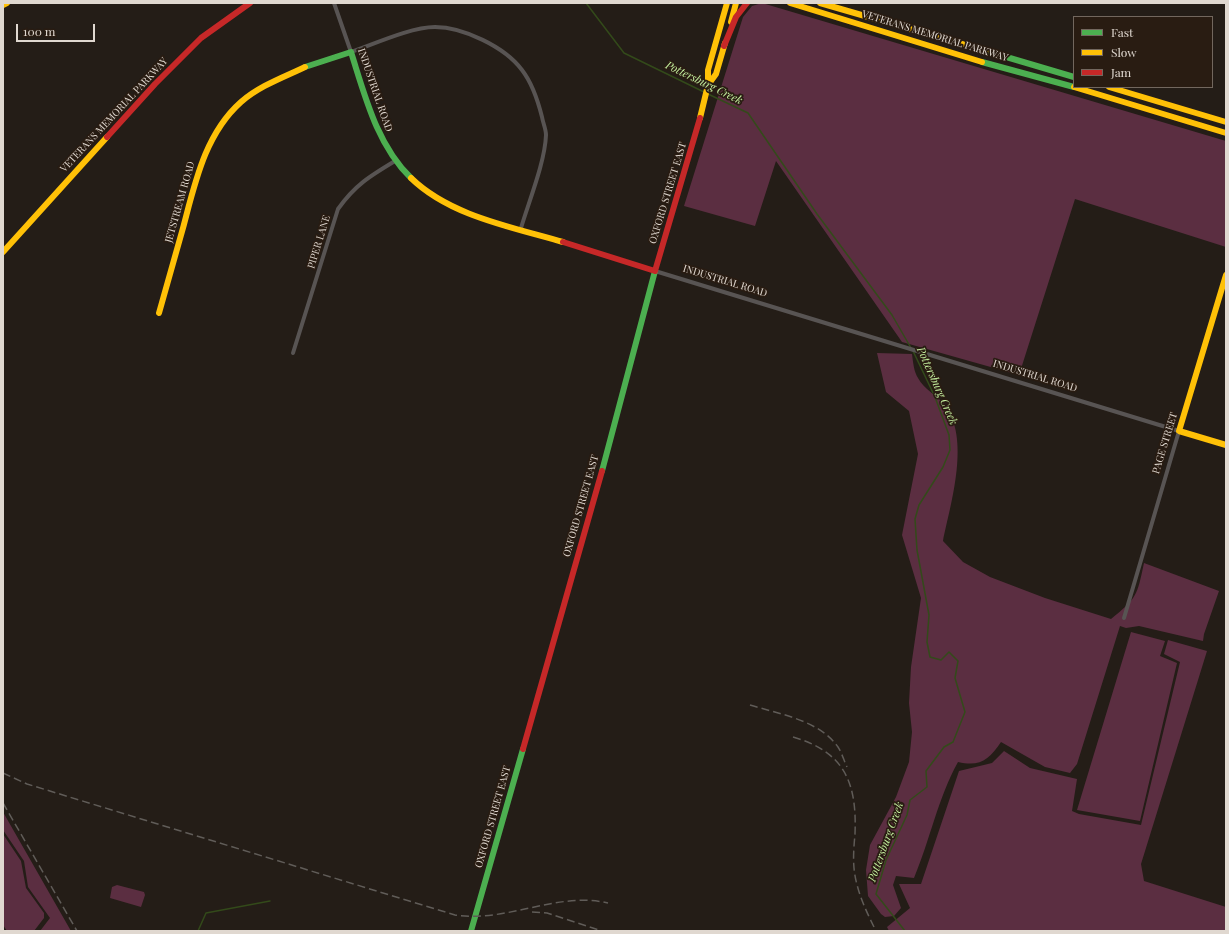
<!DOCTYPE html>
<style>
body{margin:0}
#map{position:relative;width:1229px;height:934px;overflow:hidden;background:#241d17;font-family:"Playfair Display",serif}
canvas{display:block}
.frame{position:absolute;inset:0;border:4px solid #e0d8d0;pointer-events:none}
.legend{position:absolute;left:1073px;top:16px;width:140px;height:72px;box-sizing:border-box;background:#291c12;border:1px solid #72675e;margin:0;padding:5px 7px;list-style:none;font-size:12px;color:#e0d8d0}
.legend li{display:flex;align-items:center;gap:8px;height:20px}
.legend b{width:20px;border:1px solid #72675e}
.scale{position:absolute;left:16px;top:24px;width:79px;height:18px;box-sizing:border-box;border:2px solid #e0d8d0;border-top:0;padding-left:5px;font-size:12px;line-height:14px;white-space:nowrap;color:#e0d8d0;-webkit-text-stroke:3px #291c12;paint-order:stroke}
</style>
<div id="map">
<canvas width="1229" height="934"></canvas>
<div class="frame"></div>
<ul class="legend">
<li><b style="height:5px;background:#4caf50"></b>Fast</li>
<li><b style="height:5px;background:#ffc107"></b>Slow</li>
<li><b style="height:5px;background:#c62828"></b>Jam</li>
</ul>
<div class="scale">100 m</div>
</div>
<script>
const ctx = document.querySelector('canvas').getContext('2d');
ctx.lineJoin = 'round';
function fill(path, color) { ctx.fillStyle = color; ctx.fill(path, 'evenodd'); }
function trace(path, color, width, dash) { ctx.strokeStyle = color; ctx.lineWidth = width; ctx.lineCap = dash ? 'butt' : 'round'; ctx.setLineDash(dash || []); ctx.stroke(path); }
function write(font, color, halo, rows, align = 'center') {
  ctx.font = font + ' "Playfair Display",serif'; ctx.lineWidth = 3.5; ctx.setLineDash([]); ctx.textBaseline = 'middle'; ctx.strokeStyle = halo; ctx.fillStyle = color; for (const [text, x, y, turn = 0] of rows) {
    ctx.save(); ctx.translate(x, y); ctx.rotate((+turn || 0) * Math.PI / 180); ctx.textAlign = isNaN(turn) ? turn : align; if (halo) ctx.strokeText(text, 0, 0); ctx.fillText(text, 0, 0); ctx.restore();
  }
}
fill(new Path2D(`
 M762,3L1226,141V247L1075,199L1019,375L902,342L776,161L755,226L684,206L743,17L752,6Z
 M877,353L912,354C913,362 914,372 918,378C924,389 936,395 944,404C971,438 951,502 943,541L963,562L990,577L1045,598L1111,619C1137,598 1137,596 1144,563L1219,591L1204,634L1203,641L1139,626L1126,628L1120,626L1077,764L1070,773L1045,767L1001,742C989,760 980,767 958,762C938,798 930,840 914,878L896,876L893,885L901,908L894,916L885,917L881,914L868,896L866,870L870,845L896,797L909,762L912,732L909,703L911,667L921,598L902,535L918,454L909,411L886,392Z
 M1131,632L1165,641L1160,656L1177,663L1140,821L1077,810Z
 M1168,640L1207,651L1141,864L1144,881L1226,907V931H889L887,927L910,908L899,884H921L959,771L992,763L1004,751L1030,768L1077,779L1072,811L1079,814L1141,825L1180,662L1164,654Z
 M3,812L71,931H40L50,918L28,887L24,861L3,830Z
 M3,834L21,861L26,888L44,913V918L34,931H7L3,925Z
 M117,885L144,892L145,895L141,907L110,898L112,887Z`), '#5b2e41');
trace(new Path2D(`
 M586,3L624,53L704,92
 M708,94L748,113L817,214L892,315L911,348
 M198,931L206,913L270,901
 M905,931L876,894L886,860L907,815L910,800L927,787L926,771L944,747L953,742L965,712L955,678L958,661L949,652L941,660L930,657L927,642L929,615L917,550L915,519L919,505L943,467L950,450L949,435L935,397L913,351`), '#334a1a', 1.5);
trace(new Path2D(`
 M334,3L351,52C374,44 411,27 435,27C463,27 505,47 522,70C532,83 538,101 542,117C543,123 546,129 546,135C545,162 529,201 521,228
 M655,271L1179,431L1124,618
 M293,353L338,209C355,185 370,176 395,161`), '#585453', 4);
trace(new Path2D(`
 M986,51L1074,77
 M982,62L1074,87
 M305,67L351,52C365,96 377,145 411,178
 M602,471L655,271
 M471,931L523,749`), '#4caf50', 6);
trace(new Path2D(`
 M790,3L982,62
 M820,3L986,51
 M3,5L7,3
 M731,22L736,3
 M708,85L716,74L725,43
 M1074,87L1226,133
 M1109,87L1226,122
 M700,118L708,85V70L727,3
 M411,178C450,216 512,227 563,242
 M3,252L107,137
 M1226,275L1179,431L1226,445
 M159,313C167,285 175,256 183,228C195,183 205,134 241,102C259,86 284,77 305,67`), '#ffc107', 6);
trace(new Path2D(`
 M724,46L736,17L747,3
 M107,137L155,84L201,38L250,3
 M563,242L655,271
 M655,271L700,118
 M523,749L602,471`), '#c62828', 6);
trace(new Path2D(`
 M750,705C779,714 819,720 838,747C842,753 844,761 847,767
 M793,737C845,752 857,783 855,834C854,845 853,857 854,868C856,890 866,911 876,931
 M3,773L27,784L455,915C507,923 557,891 608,903
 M3,803L77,931
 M532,912L547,913L602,931`), '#605c58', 1.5, [8, 4]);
write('10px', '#e0d8d0', '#291c12', [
 ["VETERANS MEMORIAL PARKWAY",935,36,17],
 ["INDUSTRIAL ROAD",375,90,71],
 ["VETERANS MEMORIAL PARKWAY",114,115,-47],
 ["OXFORD STREET EAST",668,193,-73],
 ["JETSTREAM ROAD",180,202,-74],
 ["PIPER LANE",319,242,-73],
 ["INDUSTRIAL ROAD",725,281,17],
 ["INDUSTRIAL ROAD",1035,376,17],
 ["PAGE STREET",1165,443,-73],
 ["OXFORD STREET EAST",581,506,-74],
 ["OXFORD STREET EAST",493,817,-74]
]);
write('italic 11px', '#c3ee9e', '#291c12', [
 ["Pottersburg Creek",704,83,26],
 ["Pottersburg Creek",937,386,66],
 ["Pottersburg Creek",886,842,-70]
]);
</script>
